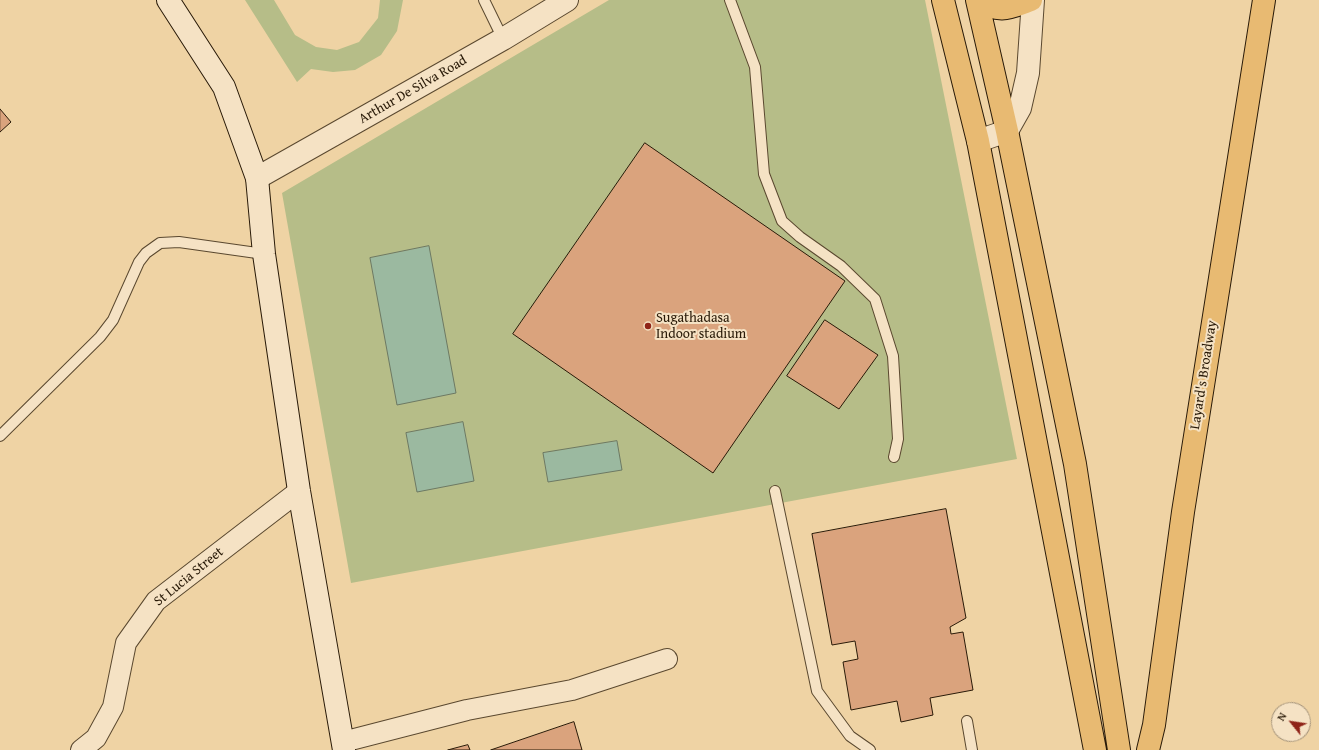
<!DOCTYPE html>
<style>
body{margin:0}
#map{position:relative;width:1319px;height:750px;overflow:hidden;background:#efd3a4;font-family:"Gentium Book Plus",serif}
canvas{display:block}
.north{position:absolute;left:1271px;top:702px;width:40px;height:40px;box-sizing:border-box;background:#f5e2c4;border:1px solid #a39279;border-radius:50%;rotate:300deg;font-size:11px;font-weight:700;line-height:16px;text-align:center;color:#291a08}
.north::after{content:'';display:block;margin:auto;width:14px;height:18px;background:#8f2418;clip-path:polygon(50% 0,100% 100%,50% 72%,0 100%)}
</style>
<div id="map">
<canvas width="1319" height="750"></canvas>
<div class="north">N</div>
</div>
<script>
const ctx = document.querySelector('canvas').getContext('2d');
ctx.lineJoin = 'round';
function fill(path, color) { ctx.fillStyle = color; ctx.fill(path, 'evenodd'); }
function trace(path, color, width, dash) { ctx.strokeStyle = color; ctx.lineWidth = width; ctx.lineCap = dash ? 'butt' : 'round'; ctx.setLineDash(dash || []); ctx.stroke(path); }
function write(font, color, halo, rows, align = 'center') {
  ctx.font = font + ' "Gentium Book Plus",serif'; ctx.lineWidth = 4; ctx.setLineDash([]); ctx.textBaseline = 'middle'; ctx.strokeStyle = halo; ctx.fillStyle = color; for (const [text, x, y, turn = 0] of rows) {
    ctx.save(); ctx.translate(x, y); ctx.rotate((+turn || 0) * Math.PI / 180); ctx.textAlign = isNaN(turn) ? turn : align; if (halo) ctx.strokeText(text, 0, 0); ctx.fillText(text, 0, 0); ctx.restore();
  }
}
fill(new Path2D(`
 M245,0H274L295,35L316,47L337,50L359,42L378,18L380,0H403L397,31L381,55L355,70L333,72L311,69L297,82Z
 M609,0H925L1017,459L351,583L282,193Z`), '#b6bd88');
const water = new Path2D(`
 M429,246L456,393L397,405L370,258Z
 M463,422L474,481L417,492L406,433Z
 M617,441L622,470L548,482L543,453Z`);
fill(water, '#9bb9a0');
trace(water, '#6d7963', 1);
const building = new Path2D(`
 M0,109L11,122L0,132Z
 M645,143L845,281L713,473L513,334Z
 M825,320L878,355L839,409L787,376Z
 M946,509L966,618L950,627L951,634L963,632L973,690L930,698L933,715L901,722L897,701L851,710L843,662L858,659L855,641L832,645L812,534Z
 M574,722L582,750H491Z
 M468,745L470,750H448Z`);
fill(building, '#daa37d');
trace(building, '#291a08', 1);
const service = new Path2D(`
 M484,0L503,39
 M730,0L755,67L764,174L782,221L800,237L841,266L875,299L893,356L898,439L894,457
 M0,436L100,337L113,320L139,262L146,253L160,243L179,242L264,254
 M775,491L817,691L850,736L870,750
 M967,721L972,750`);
const minor = new Path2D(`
 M343,742L467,710L572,690L667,659
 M81,750L96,738L113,707L126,643L156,601L299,491`);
const tertiary = new Path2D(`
 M978,141L1007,131L1020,108L1028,73L1033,0
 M257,178L503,39L567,0`);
const secondary = new Path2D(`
 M168,0L224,87L257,178L264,254L299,491L344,750`);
const primary = new Path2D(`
 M943,0L978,141L1095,750
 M977,0L1007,131L1075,464L1119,750
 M978,0C1000,14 1009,8 1031,0
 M1148,750L1154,725L1183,512L1264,0`);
trace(service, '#5a482f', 12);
trace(minor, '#5a482f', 22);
trace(tertiary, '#5a482f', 24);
trace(secondary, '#291a08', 24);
trace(primary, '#291a08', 24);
trace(service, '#f5e2c4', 10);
trace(minor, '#f5e2c4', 20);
trace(tertiary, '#f5e2c4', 22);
trace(secondary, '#f5e2c4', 22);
trace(primary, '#e8ba72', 22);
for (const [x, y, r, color] of [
 [648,326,4,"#8f2418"]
]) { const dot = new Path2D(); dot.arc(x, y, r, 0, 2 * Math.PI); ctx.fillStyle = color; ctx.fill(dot); trace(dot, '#f5e2c4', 1.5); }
write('14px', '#291a08', '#f5e2c4', [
 ["Arthur De Silva Road",413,90,-30],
 ["Layard's Broadway",1204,375,-81],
 ["St Lucia Street",189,577,-39]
]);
write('14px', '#291a08', '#f5e2c4', [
 ["Sugathadasa",656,318],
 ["Indoor stadium",656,334]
], 'left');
</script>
